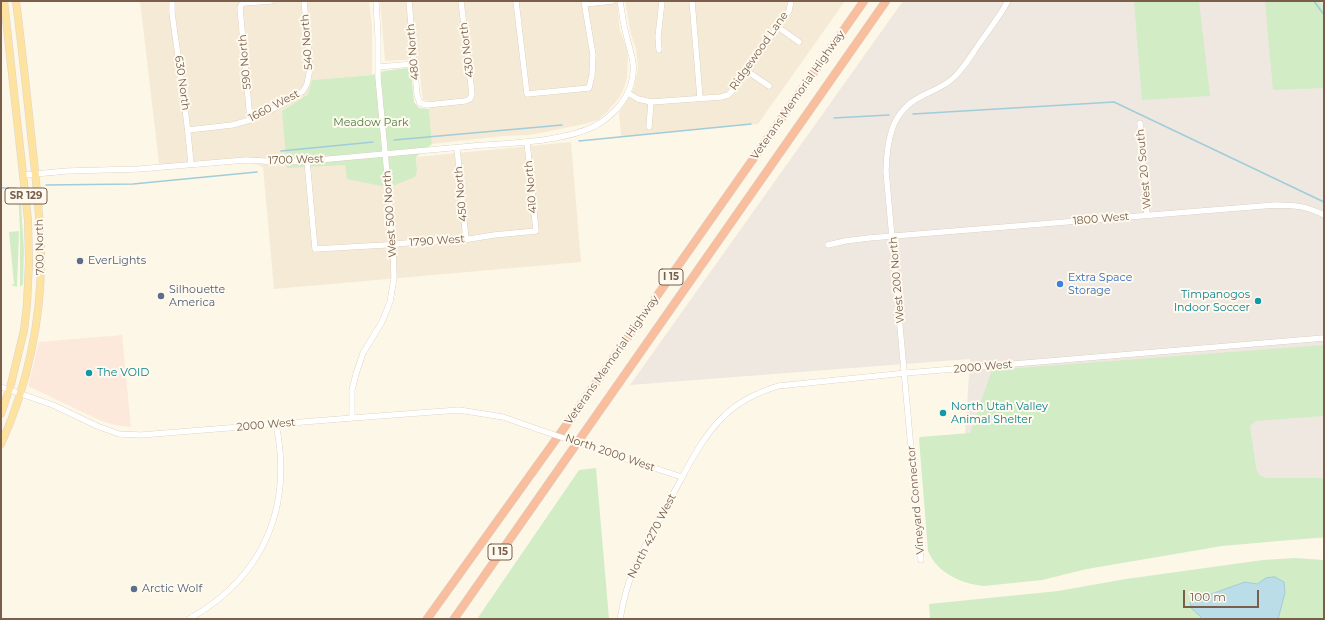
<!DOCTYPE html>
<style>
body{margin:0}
#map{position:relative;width:1325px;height:620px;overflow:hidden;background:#fdf7e8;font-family:Montserrat,sans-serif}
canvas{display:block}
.frame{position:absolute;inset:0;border:2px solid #795f4b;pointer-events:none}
.scale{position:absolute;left:1183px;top:590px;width:76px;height:18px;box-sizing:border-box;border:2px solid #795f4b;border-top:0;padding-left:5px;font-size:12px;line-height:14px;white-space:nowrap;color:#795f4b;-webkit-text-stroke:3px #fffaef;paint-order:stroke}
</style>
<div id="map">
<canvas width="1325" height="620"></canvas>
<div class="frame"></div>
<div class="scale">100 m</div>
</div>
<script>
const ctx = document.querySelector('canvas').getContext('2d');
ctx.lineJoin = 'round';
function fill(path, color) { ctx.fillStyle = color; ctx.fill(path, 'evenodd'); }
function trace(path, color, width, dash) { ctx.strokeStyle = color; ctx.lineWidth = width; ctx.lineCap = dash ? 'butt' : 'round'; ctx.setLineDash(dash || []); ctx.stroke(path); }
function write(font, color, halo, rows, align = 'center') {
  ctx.font = font + ' Montserrat,sans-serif'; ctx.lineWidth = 4; ctx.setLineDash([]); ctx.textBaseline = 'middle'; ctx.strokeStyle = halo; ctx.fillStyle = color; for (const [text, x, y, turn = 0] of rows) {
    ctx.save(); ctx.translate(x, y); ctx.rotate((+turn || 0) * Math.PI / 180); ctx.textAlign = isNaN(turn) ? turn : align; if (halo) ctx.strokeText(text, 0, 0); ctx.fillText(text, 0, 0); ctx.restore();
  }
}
fill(new Path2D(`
 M140,1H369L372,26V75L312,80L308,94L282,111L346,165L417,171L416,157L571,142L581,262L274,289L263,167L246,160L162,169L159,163Z
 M380,1H617L620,31L626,46L628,56L627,78L624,88L619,98L606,113L598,120L584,124L530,135L503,136L432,144L429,109L430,101L423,100L418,59L385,61Z
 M625,1H845L758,124L621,137L619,113L634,88L638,67L636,49L631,34Z`), '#f5ead6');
fill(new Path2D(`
 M122,335L131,427L115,425L99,420L28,386L39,342Z`), '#fde9dc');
fill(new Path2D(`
 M903,1H1324V538L1214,544L961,496L970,359L630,385Z`), '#eee8e1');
fill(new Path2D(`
 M1134,1H1199L1210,96L1142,100Z
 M1265,1H1319L1324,7V88L1273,90Z
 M407,68L411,72L414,102L419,108L429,109L432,144L416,157L417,171L415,177L395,185L382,186L347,179L345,165L287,168L282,111L308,94L312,80L372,75L384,71Z
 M20,188L24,251L23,284L20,287V231L18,189Z
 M19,231L17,287L11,285L14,284L9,232Z
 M1324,345V416L1256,421L1250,426L1256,468L1259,475L1266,478H1324V537L1222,546L1087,569L1042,580L984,586C962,584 937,573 928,551L919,439L920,437L970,433L992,370Z
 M596,468L609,619H477L579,470Z
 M1295,558L1324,560V619H930L929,604L1058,591L1126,579L1263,560Z`), '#d2ecc6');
const water = new Path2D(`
 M1275,577L1284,582L1285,593L1278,619H1201V617L1191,608L1190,602L1197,599L1245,582L1257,584L1266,578Z`);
fill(water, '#bbdde8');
trace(water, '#a1ccda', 1);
trace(new Path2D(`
 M1314,1L1324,15
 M913,114L1114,102L1324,202
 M834,118L889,115
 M394,140L562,125
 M579,141L751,124
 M281,151L373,142
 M46,185L133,184L257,172
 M1,188H16`), '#a1ccda', 1.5);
const minor = new Path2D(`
 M172,1V13C179,64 187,114 191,165
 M409,1L417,95L420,103L427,105L465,101L470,99L472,94L461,1
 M516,1L527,94L589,88L592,75L593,55L584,1
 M692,1L700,98
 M585,4L612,1
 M778,27L799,42
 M659,50L658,37L662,1
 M378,67L414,64
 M747,71L769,86
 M628,93L638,99L651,102L721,97L728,95L735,88L786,15L789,11L791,1
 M250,120L240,8L241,5L244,3L271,1
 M1140,123L1147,215
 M649,127L651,102
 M188,130L232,125L250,120L285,103L303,91L307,84L309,74L310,65L304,1
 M457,148L466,240
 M307,161L315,249L385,245L428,241H457L494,235L536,231L527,142
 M24,175L67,171L139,169L246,160L280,162L307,161C363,156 418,151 473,146C509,143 563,142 595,126C611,117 626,102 631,84C637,64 630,52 626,34C623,23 622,12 620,1
 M828,245L845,241L869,238L1275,205C1295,205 1306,206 1324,215
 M1,387L53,405L97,426L119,434L141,435L352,418L459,410L503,417L537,429
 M352,418V390L356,374L363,353L382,322L390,302L394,278L393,238L378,77V37L376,1
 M620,457L682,477
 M921,560L886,171C887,140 891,111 922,96C931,91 943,87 951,80C963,70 970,57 979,44C989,30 1000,16 1008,1
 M189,619C264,577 293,507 276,424
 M620,619C623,602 627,585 634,569C644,545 660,520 672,496C687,469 701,438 723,417C739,401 757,393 778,386L906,373L1324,338`);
const major = new Path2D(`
 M1,414L11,384L24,330L27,304L29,262L28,220L4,1
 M1,444C28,385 42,317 41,252C40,215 36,179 32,143C27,96 22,48 16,1`);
const highway = new Path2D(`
 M427,619L567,424L864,1
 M454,619L886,1`);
trace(minor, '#d0c0ad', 6);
trace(major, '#dcd5d0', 8);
trace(highway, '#dcd5d0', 9);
trace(minor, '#fff', 5.5);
trace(major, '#fde2a0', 7);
trace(highway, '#f8be9e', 8);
const minorBridge = new Path2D(`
 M537,429L620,457`);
trace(minorBridge, '#d0c0ad', 6, []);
trace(minorBridge, '#fff', 5.5);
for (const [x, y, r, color] of [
 [80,261,4,"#5c6f8a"],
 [1060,284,4,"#3f7fe0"],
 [161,296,4,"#5c6f8a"],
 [1258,301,4,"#0f9aa8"],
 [89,373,4,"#0f9aa8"],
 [943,413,4,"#0f9aa8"],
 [134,589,4,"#5c6f8a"]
]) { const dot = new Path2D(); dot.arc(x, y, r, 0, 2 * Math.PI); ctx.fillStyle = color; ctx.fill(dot); trace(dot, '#fffaef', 1.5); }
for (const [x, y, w] of [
 [26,196,42],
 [671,277,24],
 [500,552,24]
]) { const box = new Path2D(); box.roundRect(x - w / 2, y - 8, w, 16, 3); ctx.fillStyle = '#fffaef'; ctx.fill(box); trace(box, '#795f4b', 1); }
write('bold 10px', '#795f4b', null, [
 ["SR 129",26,196],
 ["I 15",671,277],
 ["I 15",500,552]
]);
write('11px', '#795f4b', '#fffaef', [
 ["540 North",307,42,-94],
 ["430 North",467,50,-97],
 ["Ridgewood Lane",759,51,-55],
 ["480 North",413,52,-95],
 ["590 North",245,62,-95],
 ["630 North",182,83,82],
 ["Veterans Memorial Highway",798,95,-55],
 ["1660 West",274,106,-28],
 ["1700 West",296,160,-2],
 ["West 20 South",1144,169,-95],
 ["410 North",531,187,-95],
 ["450 North",461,194,-95],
 ["West 500 North",390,214,-94],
 ["1800 West",1101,219,-5],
 ["1790 West",437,241,-4],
 ["700 North",40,247,-91],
 ["West 200 North",897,280,-95],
 ["Veterans Memorial Highway",612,360,-55],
 ["2000 West",983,367,-5],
 ["2000 West",266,425,-5],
 ["North 2000 West",610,453,19],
 ["Vineyard Connector",916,500,-95],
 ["North 4270 West",652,536,-63]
]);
write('11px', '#4e7f42', '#fffaef', [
 ["Meadow Park",371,123]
]);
write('11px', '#4e5e75', '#fffaef', [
 ["EverLights",88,261],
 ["Silhouette",169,290],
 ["America",169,303],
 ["Arctic Wolf",142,589]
], 'left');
write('11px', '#366cbe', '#fffaef', [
 ["Extra Space",1068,278],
 ["Storage",1068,291]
], 'left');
write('11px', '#0d838f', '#fffaef', [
 ["Timpanogos",1250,295,"right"],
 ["Indoor Soccer",1250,308,"right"],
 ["The VOID",97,373],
 ["North Utah Valley",951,407],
 ["Animal Shelter",951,420]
], 'left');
</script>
